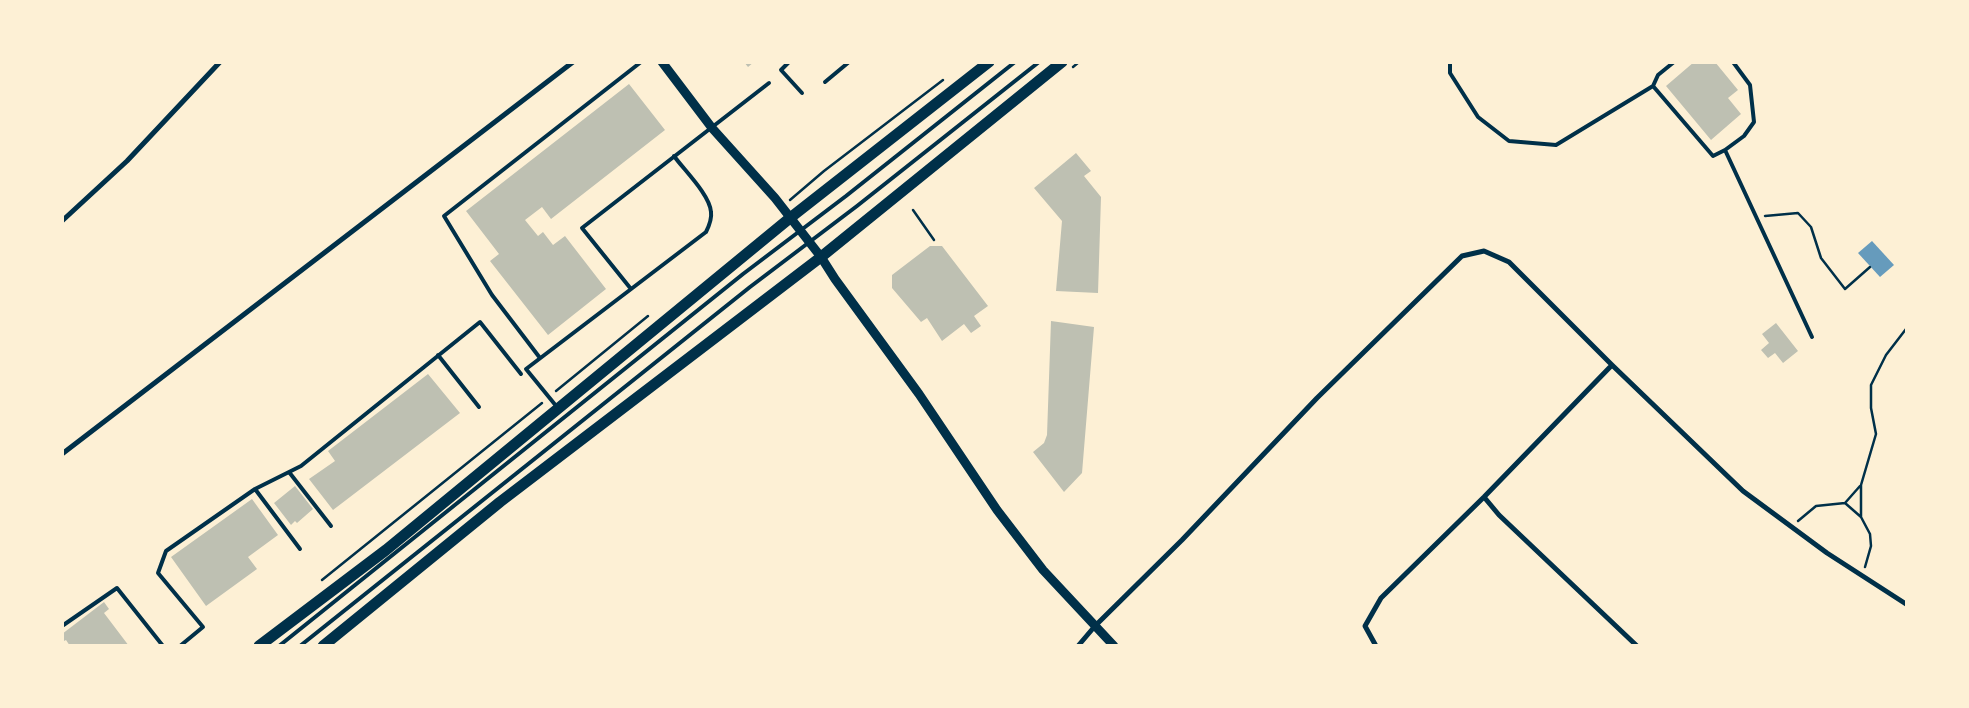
<!DOCTYPE html>
<style>
body{margin:0}
#map{position:relative;width:1969px;height:708px;overflow:hidden;background:#fdf0d5;font-family:"DejaVu Sans",sans-serif}
canvas{display:block}
.frame{position:absolute;inset:0;border:64px solid #fdf0d5;pointer-events:none}
</style>
<div id="map">
<canvas width="1969" height="708"></canvas>
<div class="frame"></div>
</div>
<script>
const ctx = document.querySelector('canvas').getContext('2d');
ctx.lineJoin = 'round';
function fill(path, color) { ctx.fillStyle = color; ctx.fill(path, 'evenodd'); }
function trace(path, color, width, dash) { ctx.strokeStyle = color; ctx.lineWidth = width; ctx.lineCap = dash ? 'butt' : 'round'; ctx.setLineDash(dash || []); ctx.stroke(path); }
fill(new Path2D(`
 M1872,241L1894,265L1880,277L1858,253Z`), '#669bbc');
fill(new Path2D(`
 M744,62H754L748,67Z
 M1694,62H1715L1738,90L1728,98L1741,114L1711,140L1666,86Z
 M629,84L665,130L551,219L542,207L525,220L538,236L543,232L553,245L565,236L606,289L548,335L490,261L499,254L466,211Z
 M1076,153L1091,171L1084,176L1101,197L1098,293L1056,291L1062,221L1034,188Z
 M930,246H942L988,306L974,316L981,326L971,333L964,324L942,341L927,318L921,322L892,288V275Z
 M1051,321L1094,327L1082,473L1064,492L1033,452L1044,443L1047,435Z
 M1776,323L1798,351L1783,363L1775,353L1768,358L1761,350L1769,343L1762,334Z
 M428,374L460,413L333,510L309,479L335,461L328,451Z
 M295,486L313,509L297,523L295,521L291,525L274,503Z
 M252,499L278,535L248,557L257,569L206,606L171,557Z
 M104,602L109,609L104,613L129,646H70L66,640L62,642V634Z`), '#bec0b2');
trace(new Path2D(`
 M1073,67L1079,62
 M790,200L824,171L943,80
 M913,210L934,240
 M1765,216L1798,213L1811,227L1821,258L1845,289L1870,267
 M556,391L648,316
 M1845,503L1861,517
 M1798,521L1816,506L1845,503L1860,486
 M1865,567L1871,546L1870,534L1861,517V485L1876,434L1871,408V385L1886,355L1906,329
 M322,580L542,403`), '#003049', 2.5);
trace(new Path2D(`
 M789,62L781,70L802,93
 M1450,62V73L1478,117L1509,141L1556,145L1653,86L1713,156L1725,150L1812,337
 M825,82L849,62
 M1653,86L1658,75L1674,62
 M1725,150L1744,136L1754,122L1750,85L1733,62
 M631,289L582,228L769,83
 M438,355L479,407
 M540,358L492,295L444,216L641,62
 M557,407L526,369L706,232C709,226 712,219 711,212C710,195 684,170 674,156
 M289,472L331,526
 M255,489L301,466L480,322L521,374
 M62,626L117,588L163,646
 M180,646L203,627L158,573L166,551L255,489L300,549
 M279,646L743,274L846,196L1015,62
 M300,646L750,287L857,206L1039,62`), '#003049', 4);
trace(new Path2D(`
 M62,221L127,161L220,62
 M62,454L573,62
 M1484,497L1499,515L1637,646
 M1078,646L1095,626L1182,540L1317,398L1462,256L1484,251L1509,262L1612,365L1743,491L1827,553L1906,604
 M1376,646L1365,626L1381,598L1484,497L1612,365`), '#003049', 5);
trace(new Path2D(`
 M662,62L712,128L775,198L821,257L835,279L919,394L997,510L1043,570L1114,646`), '#003049', 9);
trace(new Path2D(`
 M259,646L386,550L790,218L989,62
 M323,646L500,502L821,257L1062,62`), '#003049', 11);
</script>
